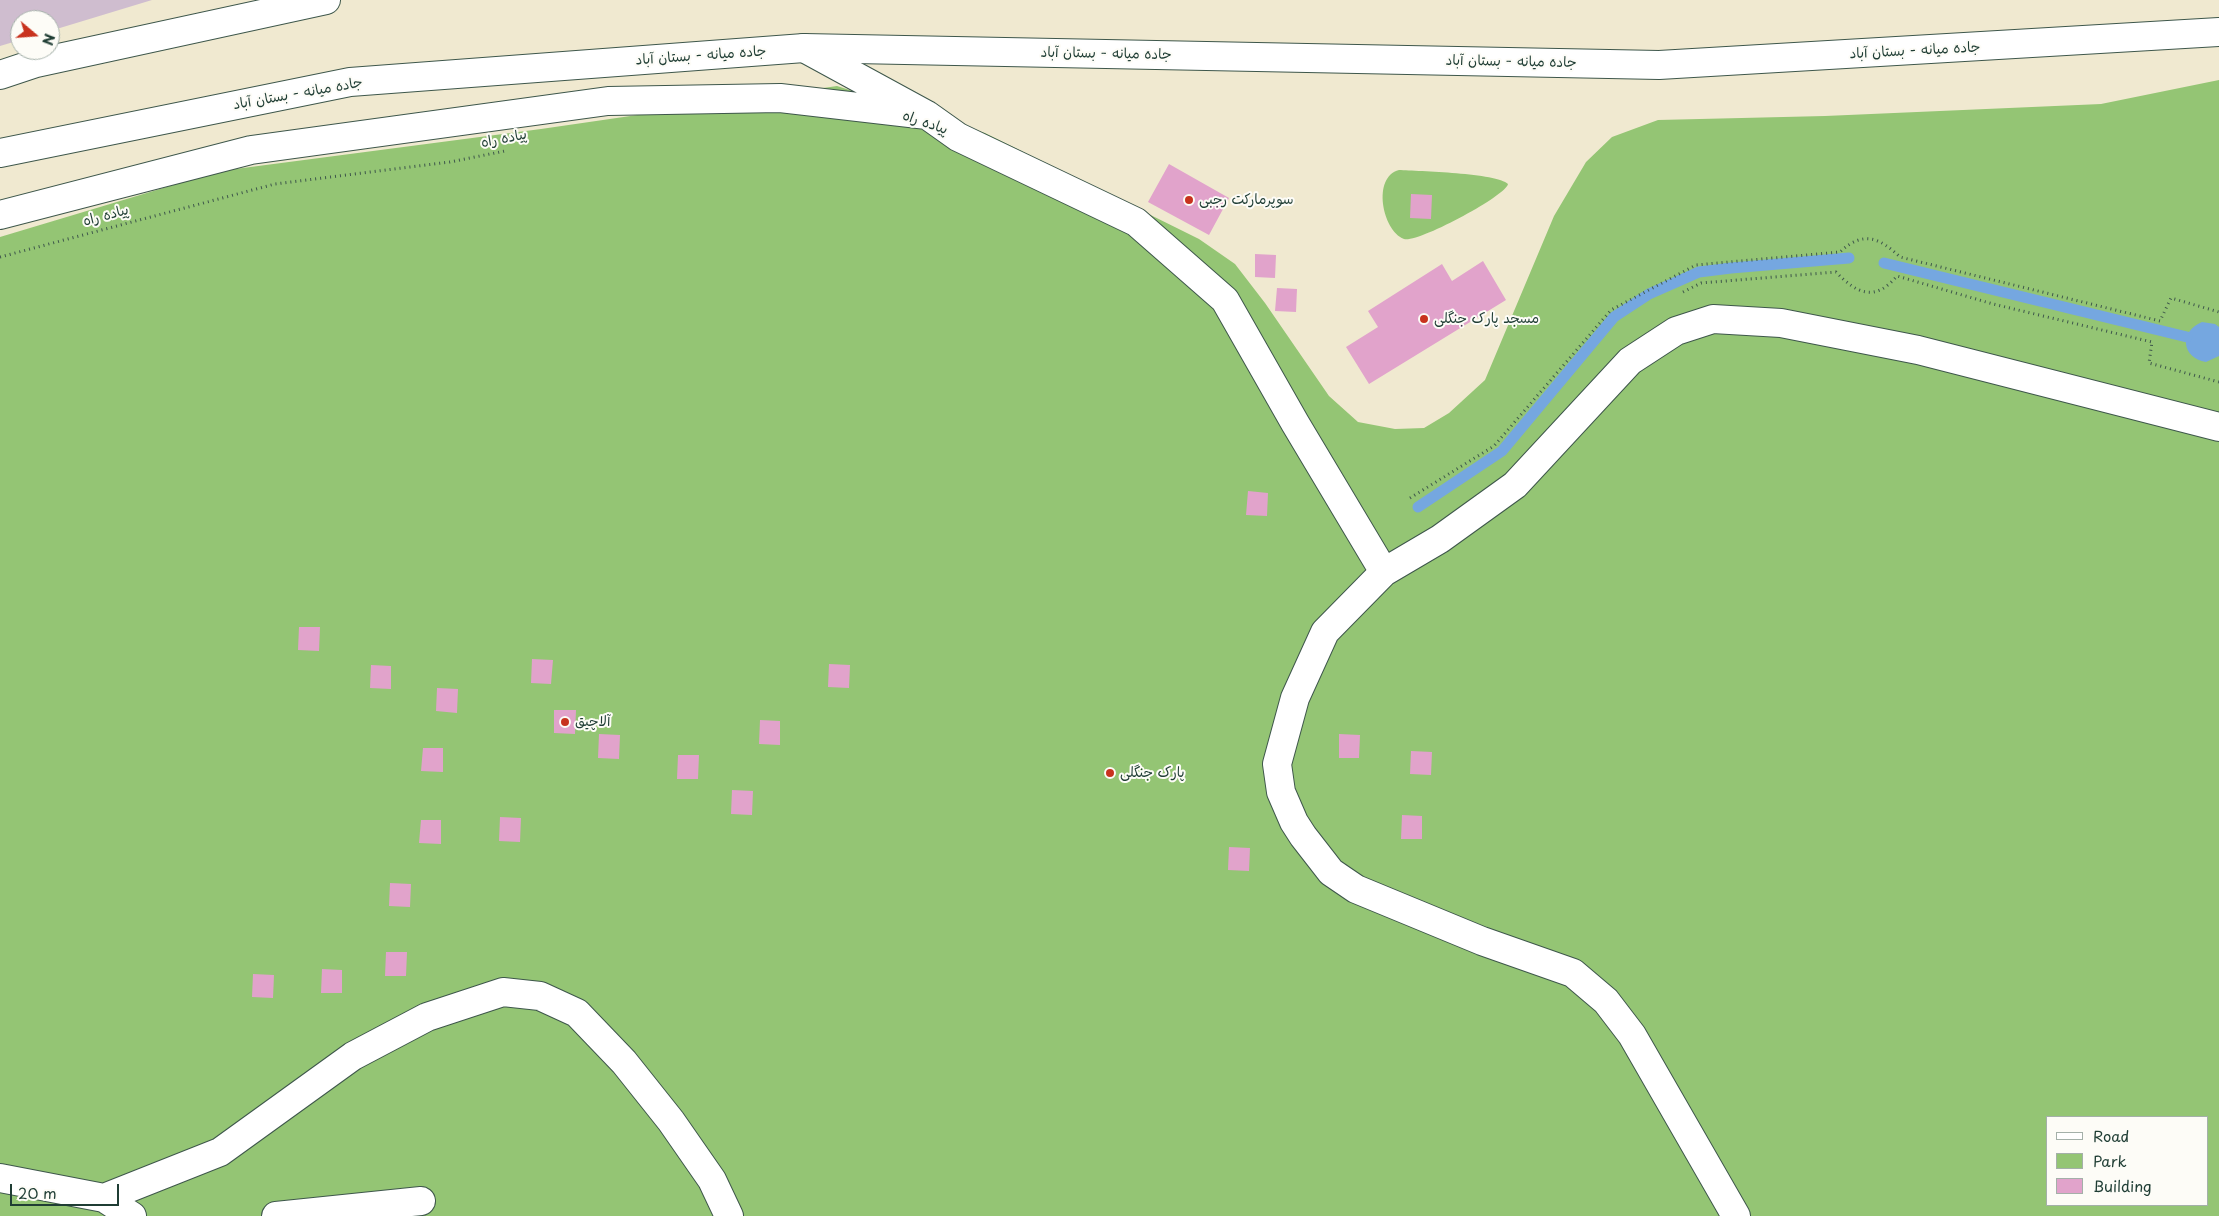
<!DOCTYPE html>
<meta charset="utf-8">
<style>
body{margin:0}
#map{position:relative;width:2219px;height:1216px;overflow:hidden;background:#f0e9d0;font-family:"Playpen Sans",sans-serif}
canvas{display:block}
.legend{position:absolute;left:2046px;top:1116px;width:162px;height:90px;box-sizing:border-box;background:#fdfcf7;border:1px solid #a4b0a9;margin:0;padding:6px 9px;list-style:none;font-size:15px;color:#1f3d34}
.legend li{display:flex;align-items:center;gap:10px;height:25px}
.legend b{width:25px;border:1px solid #a4b0a9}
.north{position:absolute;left:10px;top:10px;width:50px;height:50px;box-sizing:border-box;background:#fdfcf7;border:1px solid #a4b0a9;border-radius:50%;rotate:108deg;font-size:14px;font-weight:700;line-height:20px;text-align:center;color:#1f3d34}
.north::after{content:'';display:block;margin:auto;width:18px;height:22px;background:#c8321e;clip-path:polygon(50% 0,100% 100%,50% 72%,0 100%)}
.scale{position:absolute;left:10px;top:1184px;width:109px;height:22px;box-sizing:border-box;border:2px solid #1f3d34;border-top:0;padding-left:6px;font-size:15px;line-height:18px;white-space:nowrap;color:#1f3d34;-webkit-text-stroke:4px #fdfcf7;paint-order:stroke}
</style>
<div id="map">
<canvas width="2219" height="1216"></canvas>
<ul class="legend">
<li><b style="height:6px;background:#fff"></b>Road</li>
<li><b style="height:14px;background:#94c574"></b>Park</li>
<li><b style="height:14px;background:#e1a3cb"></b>Building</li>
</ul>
<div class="north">N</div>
<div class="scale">20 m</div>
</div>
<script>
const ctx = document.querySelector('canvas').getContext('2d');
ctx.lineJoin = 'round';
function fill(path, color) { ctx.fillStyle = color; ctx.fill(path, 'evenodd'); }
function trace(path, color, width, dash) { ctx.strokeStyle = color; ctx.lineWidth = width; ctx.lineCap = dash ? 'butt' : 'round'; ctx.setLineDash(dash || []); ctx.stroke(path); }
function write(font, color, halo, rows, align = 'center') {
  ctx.font = font + ' "Playpen Sans","Playpen Sans Arabic",sans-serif'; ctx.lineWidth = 4; ctx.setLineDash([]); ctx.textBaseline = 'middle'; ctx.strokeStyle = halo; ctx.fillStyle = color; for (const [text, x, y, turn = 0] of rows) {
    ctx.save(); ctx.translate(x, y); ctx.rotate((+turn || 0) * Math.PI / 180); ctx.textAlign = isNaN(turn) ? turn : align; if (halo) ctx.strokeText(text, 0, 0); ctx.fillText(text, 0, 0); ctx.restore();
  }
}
fill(new Path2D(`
 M0,0H152L50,31V20H20V40L0,46Z`), '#cfbdcf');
fill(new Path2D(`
 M2219,80V1216H0V237L220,171L541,129L837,86L985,133L1199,239L1235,264L1265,303L1329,396L1358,422L1395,429L1424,428L1449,413L1485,380L1554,216L1586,162L1612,137L1658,120L1825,116L2101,104ZM2048,1117H2208V1205H2048Z
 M1399,170C1418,171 1497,173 1508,184C1506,196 1416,244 1404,239C1382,230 1372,177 1399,170Z`), '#94c574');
fill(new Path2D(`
 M2202,322L2215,324L2219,327V356L2206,362C2181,358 2179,331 2202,322Z`), '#75a7e0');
trace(new Path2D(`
 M1884,263L2187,337
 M1418,507L1502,451L1614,317L1649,294L1699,272L1731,268L1849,258`), '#75a7e0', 11);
fill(new Path2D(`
 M1169,164L1229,198L1209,235L1148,202Z
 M1411,194L1432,195L1431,219L1410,218Z
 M1255,254L1276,255L1275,278L1255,277Z
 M1483,261L1506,300L1369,384L1346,347L1378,327L1368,311L1442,264L1452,281Z
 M1277,288L1297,289L1296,312L1275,311Z
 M1248,491L1268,493L1267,516L1246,515Z
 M299,627H320L319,651L298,650Z
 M532,659L553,660L551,684L531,683Z
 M829,664L850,665L849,688L828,687Z
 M371,665L391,666V689L370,688Z
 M437,688L458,689L457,713L436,711Z
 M554,710H576L575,734L554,733Z
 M760,720L780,721V745L759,744Z
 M599,734L620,735L619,759L598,758Z
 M1339,734L1360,735L1359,758H1339Z
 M423,748H443V772L421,771Z
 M1411,751L1432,752L1431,775L1410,774Z
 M678,755H699L698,779H677Z
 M732,790L753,791L752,815L731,814Z
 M1402,815L1422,816V839H1401Z
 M500,817L521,818L520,842L499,841Z
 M421,820H441V844L419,843Z
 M1229,847L1250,848L1249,871L1228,870Z
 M390,883L411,884L410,907L389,906Z
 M386,952H407L406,976H385Z
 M322,969L342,970V993H321Z
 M253,974L274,975L273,998L252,997Z`), '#e1a3cb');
const minor = new Path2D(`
 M804,48L927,115L958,137L1136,222L1225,300L1295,423L1384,572
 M0,215L251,150L608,101L780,98L927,115
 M0,1178L104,1198L220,1152L353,1056L427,1017L503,992L540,996L577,1013L624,1062L671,1121L712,1180L729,1216
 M104,1198L132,1216
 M276,1216L421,1201
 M1736,1216L1632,1035L1606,1001L1573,973L1482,941L1356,889L1331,872L1303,836L1294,822L1281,792L1277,764L1295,698L1325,632L1384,572L1440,539L1515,485L1630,361L1676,331L1713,319L1781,323L1918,350L2219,427`);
const major = new Path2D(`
 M0,75L36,63L326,0
 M0,153L350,82L804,48L1659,65L2219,32`);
trace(minor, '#3e574b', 30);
trace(major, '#3e574b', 30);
trace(new Path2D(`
 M0,257L275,184L450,162L505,151
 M1683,292L1701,283L1836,272C1857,294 1875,302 1897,276L1993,304L2152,342L2149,363L2219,382
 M1410,498L1494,446L1611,310L1696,265L1840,252C1863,230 1880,238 1900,257L2160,321L2171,298L2219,312`), '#3e574b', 3, [1, 4]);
trace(minor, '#fff', 28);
trace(major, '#fff', 28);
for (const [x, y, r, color] of [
 [1189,200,5,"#c8321e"],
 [1424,319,5,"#c8321e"],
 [565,722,5,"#c8321e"],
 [1110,773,5,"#c8321e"]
]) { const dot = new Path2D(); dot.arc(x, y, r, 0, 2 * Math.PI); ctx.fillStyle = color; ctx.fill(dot); trace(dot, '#fdfcf7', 2); }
write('14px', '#1f3d34', '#fdfcf7', [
 ["جاده میانه - بستان آباد",1915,51,-3],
 ["جاده میانه - بستان آباد",1106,54,1],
 ["جاده میانه - بستان آباد",701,56,-4],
 ["جاده میانه - بستان آباد",1511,62,1],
 ["جاده میانه - بستان آباد",298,94,-10],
 ["پیاده راه",925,123,19],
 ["پیاده راه",504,139,-11],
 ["پیاده راه",106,216,-15]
]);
write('14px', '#1f3d34', '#fdfcf7', [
 ["سوپرمارکت رجبی",1199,200],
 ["مسجد پارک جنگلی",1434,319],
 ["آلاچیق",575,722],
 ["پارک جنگلی",1120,773]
], 'left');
</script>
